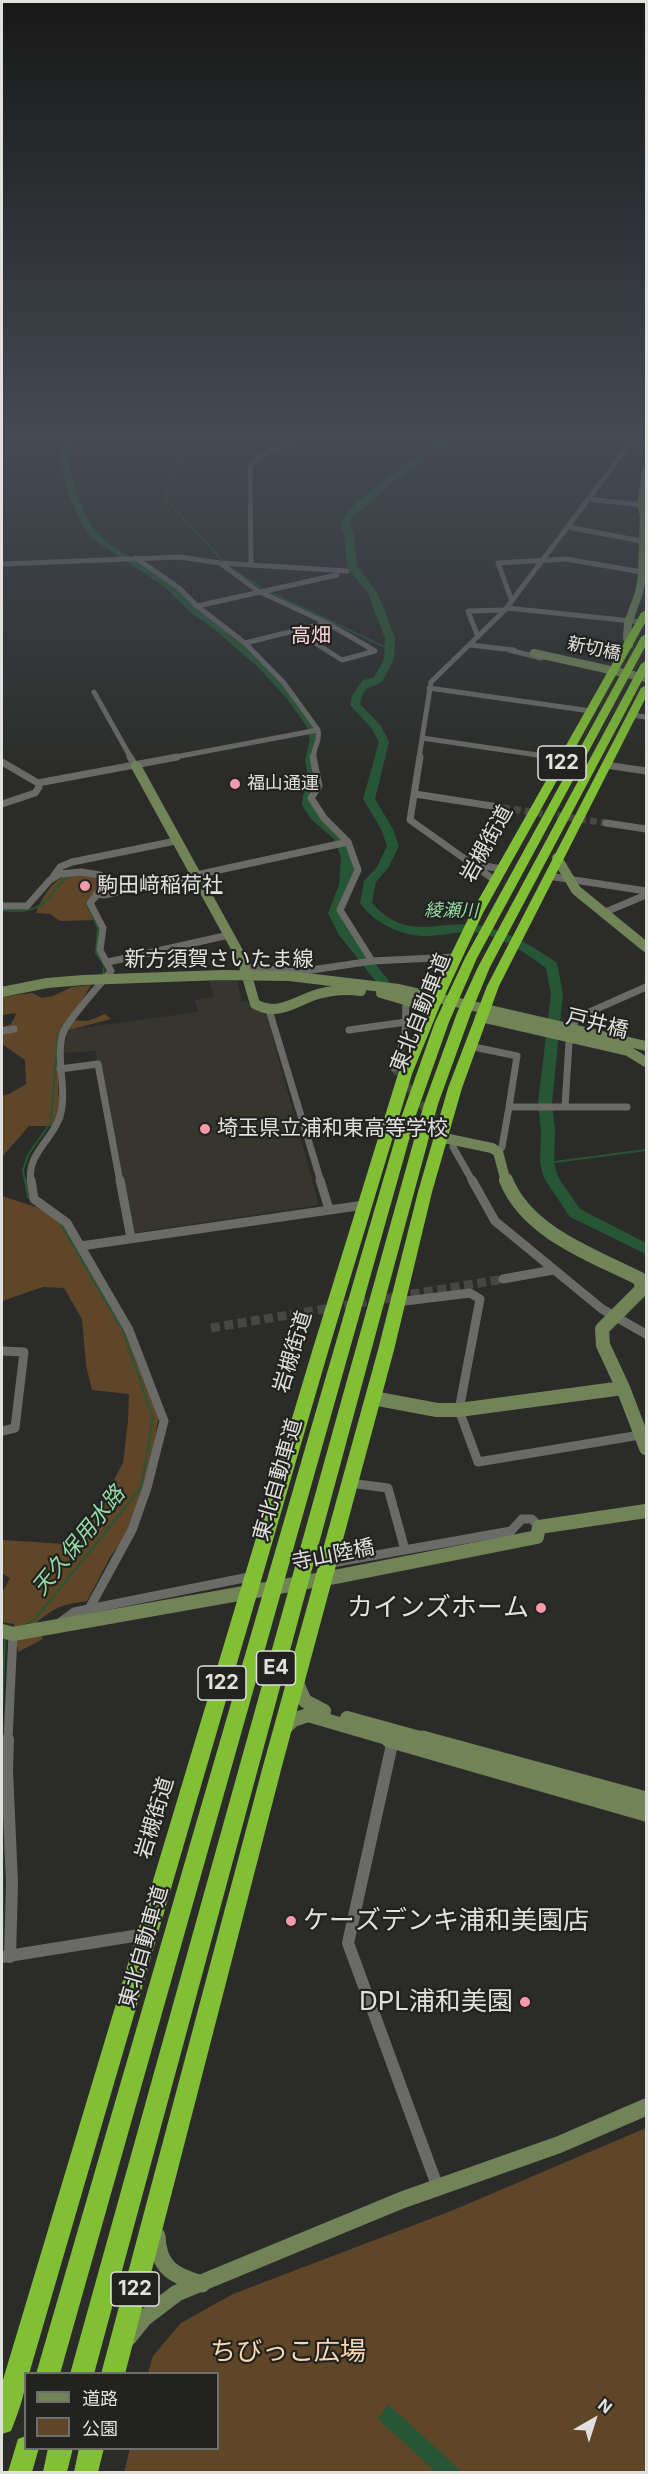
<!DOCTYPE html>
<meta charset="utf-8">
<style>
body{margin:0}
#map{position:relative;width:648px;height:2474px;overflow:hidden;background:#2b2c29;font-family:Inter,"Noto Sans JP",sans-serif}
canvas{display:block}
.frame{position:absolute;inset:0;border:3px solid #e0e1df;pointer-events:none}
.legend{position:absolute;left:24px;top:2372px;width:195px;height:78px;box-sizing:border-box;background:#222220;border:2px solid #6e6e6c;margin:0;padding:8px 10px;list-style:none;font-size:18px;color:#e0e1df}
.legend li{display:flex;align-items:center;gap:12px;height:30px}
.legend b{width:30px;border:2px solid #6e6e6c}
.north{position:absolute;left:564px;top:2390px;width:60px;height:60px;-webkit-text-stroke:4px #222220;paint-order:stroke;rotate:39deg;font-size:16px;font-weight:700;line-height:24px;text-align:center;color:#e0e1df}
.north::after{content:'';display:block;margin:auto;width:21px;height:27px;background:#e0e1df;clip-path:polygon(50% 0,100% 100%,50% 72%,0 100%)}
</style>
<div id="map">
<canvas width="648" height="2474"></canvas>
<div class="frame"></div>
<ul class="legend">
<li><b style="height:8px;background:#718458"></b>道路</li>
<li><b style="height:16px;background:#5f4628"></b>公園</li>
</ul>
<div class="north">N</div>
</div>
<script>
const ctx = document.querySelector('canvas').getContext('2d');
ctx.lineJoin = 'round';
function fill(path, color) { ctx.fillStyle = color; ctx.fill(path, 'evenodd'); }
function trace(path, color, width, dash) { ctx.strokeStyle = color; ctx.lineWidth = width; ctx.lineCap = dash ? 'butt' : 'round'; ctx.setLineDash(dash || []); ctx.stroke(path); }
function write(font, color, halo, rows, align = 'center') {
  ctx.font = font + ' Inter,"Noto Sans JP",sans-serif'; ctx.lineWidth = 4.5; ctx.setLineDash([]); ctx.textBaseline = 'middle'; ctx.strokeStyle = halo; ctx.fillStyle = color; for (const [text, x, y, turn = 0] of rows) {
    ctx.save(); ctx.translate(x, y); ctx.rotate((+turn || 0) * Math.PI / 180); ctx.textAlign = isNaN(turn) ? turn : align; if (halo) ctx.strokeText(text, 0, 0); ctx.fillText(text, 0, 0); ctx.restore();
  }
}
fill(new Path2D(`
 M237,980L242,1002L247,1001L251,1008L266,1014L319,1205L133,1233L95,1051L64,1053L67,1030L198,1012L195,1000L214,997L209,981Z`), '#36362f');
fill(new Path2D(`
 M96,874L104,883L88,903L96,920L60,921L50,914L36,913C40,901 53,879 66,876C75,874 86,875 96,874Z
 M91,985L70,1020L88,1021L105,1014L111,1019L61,1032L58,1092L64,1119L53,1126H29L2,1157V1096L9,1094L26,1084L25,1060L2,1044V1027L11,1024L16,1015L15,1013L2,1015V997L32,993L42,998L53,996L72,987Z
 M2,1196L67,1217L96,1264L161,1402L143,1513L110,1557L87,1601C61,1605 56,1606 35,1624L43,1639L18,1652L14,1624L2,1622V1593L10,1578L2,1573V1540L65,1544L83,1538L123,1463L128,1421L129,1394L92,1390L86,1365L82,1319L64,1288L43,1287L2,1301Z
 M646,2128V2472H124L130,2449L218,2448V2374L148,2373L153,2356L181,2323L233,2294L451,2211Z`), '#5f4628');
fill(new Path2D(`
 M388,2404L462,2472H436L378,2419Z`), '#265635');
trace(new Path2D(`
 M190,435L165,498L223,561
 M437,445L629,443
 M229,567L265,590
 M270,592L391,650`), '#265635', 1.5);
trace(new Path2D(`
 M88,901L86,903L98,928L96,953L104,965L103,976
 M2,910C23,913 41,911 53,893C58,885 62,880 70,876
 M547,1163L646,1150
 M31,1199L28,1197L23,1170L28,1155L51,1122L58,1036L67,1020
 M25,1625L35,1619L141,1488L153,1419L123,1331L61,1224
 M2,1708L5,1638`), '#265635', 2);
trace(new Path2D(`
 M2,1846V1937`), '#265635', 3);
fill(new Path2D(`
 M65,435H73C72,439 69,444 68,448C67,468 82,515 95,530C110,549 149,566 170,582C180,590 188,602 199,610C244,643 286,677 316,724C323,737 315,746 316,759C316,766 321,775 320,781C320,791 310,796 314,807C318,816 330,822 337,829C363,853 354,886 340,913L349,931L389,981L388,984H378L339,935L328,913L339,885L341,857L334,839L311,819L302,805L303,795L309,782L305,760L310,739L307,727L288,700L259,668L213,628L191,613L165,587L93,539C73,515 53,465 65,435Z
 M446,435H456L391,484L351,519L350,525L354,536L357,566L378,594L395,638L394,659L383,681C370,690 365,683 360,704L381,726L389,742L375,799L393,829L399,846L388,868L376,882L372,903C408,944 440,918 482,926C509,932 534,947 557,963L563,994L552,1103L555,1130L554,1163L558,1177L580,1209L646,1243V1254L570,1217L544,1178L540,1163L541,1130L538,1103L551,994L546,968C526,953 504,938 480,933C463,930 446,935 429,936C403,937 375,924 360,903L364,881L377,867L387,846L381,829L363,799L379,742L372,729L350,705L352,696L363,680L374,678L384,659L385,638L368,594L347,566L344,536L340,525C347,502 424,452 446,435Z`), '#265635');
trace(new Path2D(`
 M492,806L606,823
 M394,1068L444,1135`), '#464744', 7, [7, 4]);
trace(new Path2D(`
 M211,1328L503,1279`), '#464744', 9, [9, 4.5]);
trace(new Path2D(`
 M588,499L641,505
 M568,527L646,542
 M136,558L179,588L197,606L245,643L284,683L318,730C321,743 312,747 314,758
 M220,563L258,591L327,623L375,651L342,660L296,631
 M2,564L180,557L220,563L347,571
 M251,564L250,467L259,457L306,435
 M512,601L498,563L566,559L642,572
 M197,606L337,575
 M507,608L641,622
 M478,637L468,611L505,610
 M245,643L326,623
 M470,645L514,650
 M509,650L541,658
 M429,688L591,711
 M94,692L131,758
 M632,715L646,717
 M422,738L558,758
 M170,758L318,730
 M419,758L431,682L505,610L629,445L646,444`), '#6a6a67', 5);
trace(new Path2D(`
 M130,757L135,765
 M313,757L319,786L311,798L324,818L348,842L358,870L340,910L372,961
 M420,757L410,820L496,881
 M548,757L564,759
 M2,762L38,783L39,787L35,793L2,804
 M606,765L646,771
 M38,783L177,757
 M415,794L492,806
 M606,823L646,829
 M473,864L502,869
 M548,876L646,891
 M53,877L60,867L72,862L176,841
 M96,894L104,895L348,842
 M2,906H27L50,880L60,874L81,872L100,875L106,884L90,903L103,928L100,950L111,971C100,985 68,1019 63,1033C55,1060 68,1090 60,1116C53,1140 26,1154 31,1182
 M603,913L646,895
 M108,962L229,935
 M246,967L298,972L372,961L455,957
 M269,1010L321,1182
 M349,1030L406,1022
 M2,1031L14,1029
 M469,1046L517,1056L509,1107H565
 M394,1068L405,1036L406,1000
 M60,1069L98,1064L120,1182
 M627,1107H565L569,1042L576,1018L646,987
 M453,1147L473,1182
 M498,1152L502,1147L509,1107`), '#6a6a67', 7);
trace(new Path2D(`
 M31,1180L34,1199L67,1223L129,1330L164,1421L147,1488L132,1530L89,1609
 M120,1180L131,1238
 M320,1180L329,1209
 M472,1180L495,1221L602,1309L646,1334
 M81,1246L364,1205
 M503,1279L553,1270
 M397,1302L470,1293L480,1299L459,1410L478,1462L640,1435
 M2,1351L24,1352L15,1428L2,1431
 M349,1483L388,1488L405,1550
 M326,1564L511,1531L522,1519H532L539,1527
 M58,1624L74,1612L254,1576
 M8,1740L13,1634`), '#6a6a67', 9);
trace(new Path2D(`
 M8,1739L7,1770L12,1883L10,1957
 M393,1740L348,1943L438,2188
 M2,1957L146,1934`), '#6a6a67', 12);
trace(new Path2D(`
 M629,645L627,638L628,623L639,593L642,577L644,515L641,505L646,470
 M534,653L646,678`), '#718458', 8);
trace(new Path2D(`
 M136,766L242,959L255,1004C279,1017 295,1001 318,994C332,990 347,989 361,991
 M557,858L576,890L646,947
 M2,992L47,983L83,980L223,975L289,976L399,989L646,1046
 M381,993L432,1008
 M480,1017L628,1051L646,1062
 M439,1137L492,1148L498,1152L506,1182`), '#718458', 10);
trace(new Path2D(`
 M506,1180C527,1233 593,1255 640,1279L642,1289L602,1329L603,1345L623,1388
 M373,1398L437,1410H459L623,1388L646,1448
 M2,1631L13,1634L340,1576L537,1537L539,1527L646,1511
 M296,1681L305,1701L324,1711
 M347,1718L427,1740
 M283,1730L293,1720L308,1715L394,1740`), '#718458', 14);
trace(new Path2D(`
 M389,1739L646,1813
 M422,1739L646,1800
 M157,2236C158,2268 174,2276 202,2284
 M128,2338L144,2318L177,2293L402,2200L558,2145L646,2107`), '#718458', 17);
fill(new Path2D(`
 M646,610V621L483,913L439,1008L412,1074L330,1345L29,2374H26C26,2393 18,2413 11,2431L2,2434V2383L314,1345L398,1074L425,1008L471,913L641,613Z
 M646,634V645L477,958L449,1022L416,1115L60,2374H36L402,1115L435,1022L465,958L641,637Z
 M646,661V673L490,967L471,1013L438,1104L94,2374H70L424,1104L457,1013L478,967L641,664Z
 M646,685V697L499,986L462,1088L432,1192L394,1350L282,1766L125,2374H101L263,1766L378,1350L418,1192L448,1088L487,986L641,688Z
 M26,2436V2448H39L32,2472H8L18,2439Z
 M48,2448H73L67,2472H43Z
 M79,2448H104L98,2472H74Z`), '#81c034');
const sky = ctx.createLinearGradient(0, 0, 0, 782);
sky.addColorStop(0, '#181817');
sky.addColorStop(0.56, '#444b54');
sky.addColorStop(1, '#444b5400');
ctx.fillStyle = sky;
ctx.fillRect(0, 0, 648, 782);
for (const [x, y, r, color] of [
 [235,784,6,"#f39aab"],
 [85,886,6,"#f39aab"],
 [205,1129,6,"#f39aab"],
 [541,1608,6,"#f39aab"],
 [291,1921,6,"#f39aab"],
 [525,2002,6,"#f39aab"]
]) { const dot = new Path2D(); dot.arc(x, y, r, 0, 2 * Math.PI); ctx.fillStyle = color; ctx.fill(dot); trace(dot, '#222220', 2); }
write('18px', '#e0e1df', '#222220', [
 ["新切橋",594,649,12]
]);
write('18px', '#e0e1df', '#222220', [
 ["福山通運",247,784]
], 'left');
write('italic 18px', '#92dba5', '#222220', [
 ["綾瀬川",451,911,1]
]);
write('20px', '#fddadf', '#222220', [
 ["高畑",311,636]
]);
for (const [x, y, w] of [
 [562,763,48],
 [276,1668,39],
 [222,1683,48],
 [135,2289,48]
]) { const box = new Path2D(); box.roundRect(x - w / 2, y - 17, w, 34, 4.5); ctx.fillStyle = '#222220'; ctx.fill(box); trace(box, '#e0e1df', 1.5); }
write('bold 20px', '#e0e1df', null, [
 ["122",562,763],
 ["E4",276,1668],
 ["122",222,1683],
 ["122",135,2289]
]);
write('21px', '#e0e1df', '#222220', [
 ["岩槻街道",487,844,-61],
 ["新方須賀さいたま線",219,960],
 ["東北自動車道",421,1013,-68],
 ["戸井橋",597,1024,14],
 ["岩槻街道",293,1352,-73],
 ["東北自動車道",278,1480,-74],
 ["寺山陸橋",333,1555,-11],
 ["岩槻街道",155,1818,-73],
 ["東北自動車道",144,1947,-74]
]);
write('21px', '#e0e1df', '#222220', [
 ["駒田﨑稲荷社",97,886],
 ["埼玉県立浦和東高等学校",217,1129]
], 'left');
write('italic 22px', '#92dba5', '#222220', [
 ["天久保用水路",79,1541,-51]
]);
write('26px', '#e0e1df', '#222220', [
 ["カインズホーム",529,1608],
 ["ケーズデンキ浦和美園店",303,1921,"left"],
 ["DPL浦和美園",513,2002]
], 'right');
write('26px', '#f9d6af', '#222220', [
 ["ちびっこ広場",288,2352]
]);
</script>
